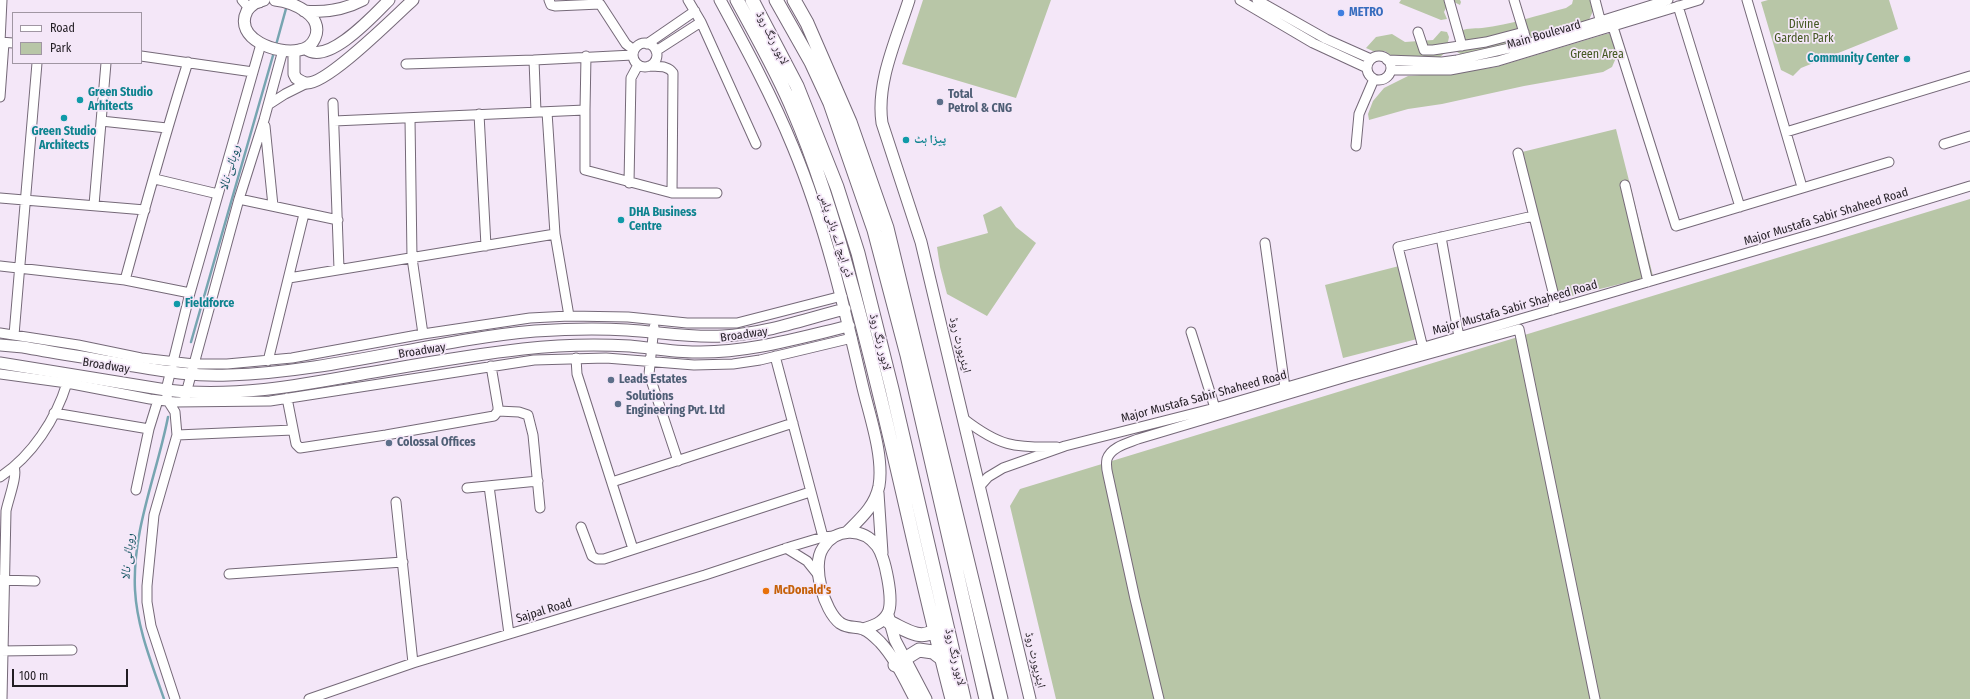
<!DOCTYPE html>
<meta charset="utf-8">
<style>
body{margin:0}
#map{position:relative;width:1970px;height:699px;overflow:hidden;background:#f4e7f8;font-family:"Fira Sans Condensed",sans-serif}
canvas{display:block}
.legend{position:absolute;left:12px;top:12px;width:130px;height:52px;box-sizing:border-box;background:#f4e7f8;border:1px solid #a096a3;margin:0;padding:5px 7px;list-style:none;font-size:12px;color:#221d23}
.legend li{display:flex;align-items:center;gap:8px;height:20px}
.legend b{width:20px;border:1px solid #a096a3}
.scale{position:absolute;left:12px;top:669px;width:116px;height:18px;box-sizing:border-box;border:2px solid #221d23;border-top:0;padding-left:5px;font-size:12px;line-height:14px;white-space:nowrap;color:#221d23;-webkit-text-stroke:3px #f4e7f8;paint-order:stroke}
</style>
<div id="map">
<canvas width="1970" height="699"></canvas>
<ul class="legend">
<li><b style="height:5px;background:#fff"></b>Road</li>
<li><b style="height:11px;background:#b8c6a7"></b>Park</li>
</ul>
<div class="scale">100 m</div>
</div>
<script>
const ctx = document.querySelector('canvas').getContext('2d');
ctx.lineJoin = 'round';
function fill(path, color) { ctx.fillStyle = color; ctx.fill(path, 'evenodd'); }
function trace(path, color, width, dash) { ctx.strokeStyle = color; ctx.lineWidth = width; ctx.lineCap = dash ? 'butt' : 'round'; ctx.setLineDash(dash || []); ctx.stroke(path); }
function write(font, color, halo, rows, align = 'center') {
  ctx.font = font + ' "Fira Sans Condensed","Noto Naskh Arabic",sans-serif'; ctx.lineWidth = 3.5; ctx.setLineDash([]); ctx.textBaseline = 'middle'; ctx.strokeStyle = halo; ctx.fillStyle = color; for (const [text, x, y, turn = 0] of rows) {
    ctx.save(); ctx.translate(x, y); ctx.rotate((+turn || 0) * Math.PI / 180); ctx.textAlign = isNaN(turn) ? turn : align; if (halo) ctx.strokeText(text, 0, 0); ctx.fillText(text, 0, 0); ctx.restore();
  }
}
fill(new Path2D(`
 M923,0H1051L1016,98L902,64Z
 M1401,0H1460L1461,2L1460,5L1454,2L1448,4L1444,12L1447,19L1441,20L1399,3Z
 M1573,0H1591L1593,11L1589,20L1545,34L1462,55L1457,52L1458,33C1466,27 1473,29 1482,28C1510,25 1538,15 1566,8L1572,4Z
 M1768,0H1889L1898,29L1801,68L1793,76L1781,70L1761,2Z
 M1441,31L1447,32L1449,37L1446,52L1440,57L1392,56L1385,51L1375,52L1366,48L1376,37L1392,34L1405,42L1433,40Z
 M1606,34H1610L1619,51L1612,67L1603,72L1524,86L1442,104L1408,109L1369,120L1368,114L1373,101L1384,88L1408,76L1461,72L1496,67Z
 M1616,129L1653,276L1555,300L1518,153Z
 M1970,199V699H1056L1010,506L1020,489Z
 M1001,206L1016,227L1036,243L987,316L947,294L940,267L937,247L988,233L983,215Z
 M1403,265L1421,338L1343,358L1325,285Z`), '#b8c6a7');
trace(new Path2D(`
 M276,45L287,5
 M191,342L274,52
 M164,699C152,664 137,628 135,590C132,530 157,474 168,417`), '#77a5b1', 2.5);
const minor = new Path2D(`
 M2,0L0,42L13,43
 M242,0L249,8
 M549,0L551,5L555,6L600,4L626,44L634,50
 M688,0L701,22L756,144
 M1240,0L1313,43L1367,68
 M1257,0L1326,39L1371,59
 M1449,0L1462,46
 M1514,0L1525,36
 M1595,0L1602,27
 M1747,0L1802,187
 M1678,6L1740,207
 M1613,27L1676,226L1889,162
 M1418,32L1424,50H1433L1486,42L1524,32
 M633 55a12 12 0 1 1 24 0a12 12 0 1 1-24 0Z
 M647,44L695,11
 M656,51L701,22
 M1367 68a12 12 0 1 1 24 0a12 12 0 1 1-24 0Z
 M141,56L253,72
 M534,60L633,55
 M1387,60L1442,62L1457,60L1527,44L1668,0
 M406,64L534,60L536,112
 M649,66C658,67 668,65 673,73L672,193
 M1391,70H1450L1498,61L1699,0
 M0,97L4,43
 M333,103L339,269
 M268,105L285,94L307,83
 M585,110L586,56
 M547,112L555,234L569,316
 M479,114L486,246
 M410,119L412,258L423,334
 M101,121L167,128
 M334,121L585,110V170L672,193H717
 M265,126L273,206
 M1786,132L1970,76
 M1944,144L1970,136
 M1356,146L1359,114L1374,79
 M1518,153L1555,300L1552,310
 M155,179L218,194
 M629,183L631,78L638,65
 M1625,185L1648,282
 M0,198L145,210
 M239,199L338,220
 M94,205L106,63
 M1441,237L1459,337
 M1265,243L1285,388
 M0,266L125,280L190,293
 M289,278L555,234
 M125,280C145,207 165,134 188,62
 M654,327L649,374L678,461
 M1191,332L1215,408
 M0,333L78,345L141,358L194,364H227L292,358L423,334L530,318L569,316L628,317L687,323H737L842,296
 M14,335L37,63
 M1423,348L1398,247L1533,216
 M775,356L823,537
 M576,358L577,374L633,549
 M268,361L304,214
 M0,374L67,383L150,399L175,402L270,401L534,360L606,358L694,365L733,364L760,360L852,338
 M185,397L239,199L264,120L283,50
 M287,398L296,444L300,448L386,435L494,416L498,411V407L491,366
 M498,411L519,412L528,415L533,435L540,508
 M54,413L149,429L158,400
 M964,419C999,446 1014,448 1057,447
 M177,435L293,430
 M0,477C32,456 56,419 67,383
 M612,482L793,423
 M489,486L509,634
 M980,486L988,477L1003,468L1065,446L1215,408L1826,230L1970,186
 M467,488L538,481
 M136,490L149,429
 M396,502L413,663
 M581,527L592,556L597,559H604L810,492
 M786,548L807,561L819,576
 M229,574L403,562
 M0,580L35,581
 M0,651L72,650
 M2,699L6,511C8,500 18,475 14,467
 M175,699L151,626L147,602V586L154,515L177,435L175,412L168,401L166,390L190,293L261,44
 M309,699L413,663L705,575L793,546L823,537L834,536
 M1159,699L1135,599L1108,475C1107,471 1106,464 1107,459C1111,447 1128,443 1138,439L1346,377L1519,329L1595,699`);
const major = new Path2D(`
 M264,0C258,1 251,5 247,11C233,39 278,55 299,50C306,49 312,45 315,38C325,15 292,2 275,0
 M720,0C746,48 772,96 793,147C825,224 844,306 863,388C870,417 884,457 879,486C875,506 861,518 847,532
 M909,0C897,38 876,82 882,123L921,242L1030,699
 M304,11C325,13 344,10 363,0
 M306,49C328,66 374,15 389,0
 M294,51V74L296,78C299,80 303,83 307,83C328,84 395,16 413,0
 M0,345L23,347C56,353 89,358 122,364C158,370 193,377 229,375C332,372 432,340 535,331C565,329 596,328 627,330C659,332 690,338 723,336C764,334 805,319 845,309
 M0,363L166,390C232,398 297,386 362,374C415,365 469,355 523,349C558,345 594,344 630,346C652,348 674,352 696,352C748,353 798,338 849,326
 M878,493L882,553
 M888,615L895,640L926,699
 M863,629C873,626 883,623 888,613C894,600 885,557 877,546C862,527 835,528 823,548C811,565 824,611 840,623C849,629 855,626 863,629C869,631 876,638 880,642C895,658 905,680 915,699`);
const highway = new Path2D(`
 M737,0C757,37 778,73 794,112C818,168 836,228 852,287C890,423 916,562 952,699
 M752,0L797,86L837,187L858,253L892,389L964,699
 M776,0L811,62L830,103L874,230L907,355L986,699
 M794,0L807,23L850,122L887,228L1001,699
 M259,1L260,0
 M889,622C903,628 921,642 934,630
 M895,665L919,650L933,652L941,658`);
trace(minor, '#756978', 11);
trace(major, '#756978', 13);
trace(highway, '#756978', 15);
trace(minor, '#fff', 9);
trace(major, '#fff', 11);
trace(highway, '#fff', 13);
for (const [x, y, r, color] of [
 [1341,13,4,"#3f7fe0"],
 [1907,59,4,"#0f9aa8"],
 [80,100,4,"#0f9aa8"],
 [940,102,4,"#5c6f8a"],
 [64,118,4,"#0f9aa8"],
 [906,140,4,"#0f9aa8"],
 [621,220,4,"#0f9aa8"],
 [177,304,4,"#0f9aa8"],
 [611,380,4,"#5c6f8a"],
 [618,404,4,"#5c6f8a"],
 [389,443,4,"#5c6f8a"],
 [766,591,4,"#e8710a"]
]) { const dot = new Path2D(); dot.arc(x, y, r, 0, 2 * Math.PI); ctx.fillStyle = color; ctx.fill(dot); trace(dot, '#f4e7f8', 1.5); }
write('bold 12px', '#366cbe', '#f4e7f8', [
 ["METRO",1349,13]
], 'left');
write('12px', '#455923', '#f4e7f8', [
 ["Divine",1804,25],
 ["Garden Park",1804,39],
 ["Green Area",1597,55]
]);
write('12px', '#221d23', '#f4e7f8', [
 ["Main Boulevard",1544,35,-16],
 ["لاہور رنگ روڈ",772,38,63],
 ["Major Mustafa Sabir Shaheed Road",1826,217,-17],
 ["ڈی ایچ اے بائی پاس",836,235,72],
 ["Major Mustafa Sabir Shaheed Road",1515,308,-16],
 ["Broadway",744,335,-8],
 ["لاہور رنگ روڈ",880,342,76],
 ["ایئرپورٹ روڈ",960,345,76],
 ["Broadway",422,351,-9],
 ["Broadway",106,366,9],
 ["Major Mustafa Sabir Shaheed Road",1204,397,-15],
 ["Sajpal Road",544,611,-17],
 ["لاہور رنگ روڈ",955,657,77],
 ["ایئرپورٹ روڈ",1035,660,77]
]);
write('bold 12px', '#0d838f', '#f4e7f8', [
 ["Community Center",1899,59,"right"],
 ["Green Studio",88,93],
 ["Arhitects",88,107],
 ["Green Studio",64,132,"center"],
 ["Architects",64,146,"center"],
 ["پیزا ہٹ",914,140],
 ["DHA Business",629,213],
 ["Centre",629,227],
 ["Fieldforce",185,304]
], 'left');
write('bold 12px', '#4e5e75', '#f4e7f8', [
 ["Total",948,95],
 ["Petrol & CNG",948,109],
 ["Leads Estates",619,380],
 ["Solutions",626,397],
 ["Engineering Pvt. Ltd",626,411],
 ["Colossal Offices",397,443]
], 'left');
write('bold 12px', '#c56008', '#f4e7f8', [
 ["McDonald's",774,591]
], 'left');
write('italic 13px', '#115260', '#f4e7f8', [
 ["روہائی نالا",230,168,-74],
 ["روہائی نالا",128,557,-84]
]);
</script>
